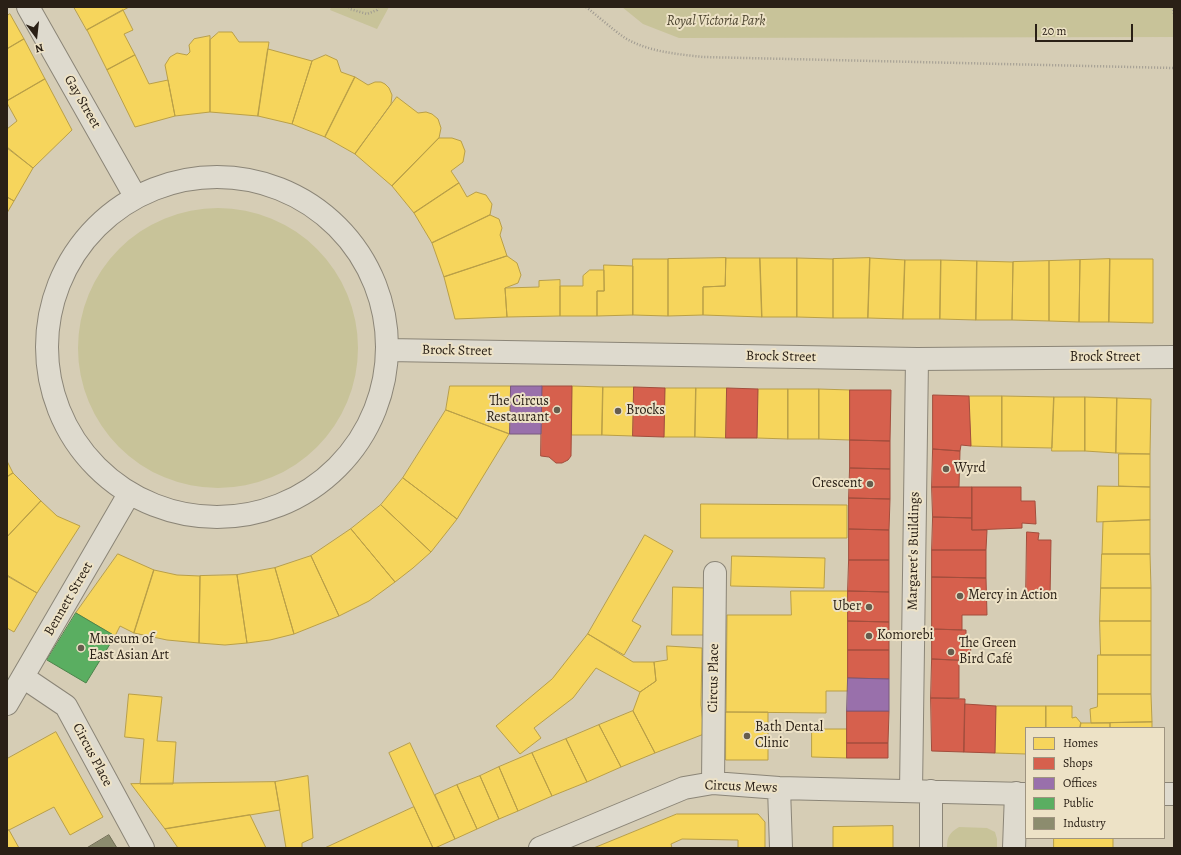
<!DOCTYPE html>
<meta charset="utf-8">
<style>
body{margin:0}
#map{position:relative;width:1181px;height:855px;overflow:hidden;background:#d6cdb5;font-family:Alegreya,serif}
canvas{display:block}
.frame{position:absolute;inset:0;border:8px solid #2a2016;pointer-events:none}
.legend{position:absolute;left:1025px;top:727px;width:140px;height:112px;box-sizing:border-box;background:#ede2c6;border:1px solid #9f9480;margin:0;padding:5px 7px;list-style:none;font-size:12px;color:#2a2016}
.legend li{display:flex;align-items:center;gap:8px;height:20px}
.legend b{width:20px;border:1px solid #9f9480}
.north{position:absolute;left:16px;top:16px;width:40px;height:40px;-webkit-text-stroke:3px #ede2c6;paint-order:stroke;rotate:165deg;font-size:11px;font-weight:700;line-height:16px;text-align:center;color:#2a2016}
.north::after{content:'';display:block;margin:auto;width:14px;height:18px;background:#2a2016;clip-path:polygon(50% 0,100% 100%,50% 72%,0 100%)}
.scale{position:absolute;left:1035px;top:24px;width:98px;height:18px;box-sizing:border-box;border:2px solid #2a2016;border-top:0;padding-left:5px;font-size:12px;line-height:14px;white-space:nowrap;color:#2a2016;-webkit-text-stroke:3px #ede2c6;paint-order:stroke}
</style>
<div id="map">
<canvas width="1181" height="855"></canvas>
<div class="frame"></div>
<ul class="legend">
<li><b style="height:11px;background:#f6d55c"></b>Homes</li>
<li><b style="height:11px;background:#d6604d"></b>Shops</li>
<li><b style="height:11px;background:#9970ab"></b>Offices</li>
<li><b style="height:11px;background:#5aae61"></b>Public</li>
<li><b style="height:11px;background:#8c8c6e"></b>Industry</li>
</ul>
<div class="north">N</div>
<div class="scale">20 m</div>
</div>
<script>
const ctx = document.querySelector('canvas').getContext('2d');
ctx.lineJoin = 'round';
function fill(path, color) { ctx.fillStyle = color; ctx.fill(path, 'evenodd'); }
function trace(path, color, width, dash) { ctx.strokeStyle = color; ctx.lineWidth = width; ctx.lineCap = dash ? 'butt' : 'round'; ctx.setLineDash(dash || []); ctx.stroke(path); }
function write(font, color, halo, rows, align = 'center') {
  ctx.font = font + ' Alegreya,serif'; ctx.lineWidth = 4; ctx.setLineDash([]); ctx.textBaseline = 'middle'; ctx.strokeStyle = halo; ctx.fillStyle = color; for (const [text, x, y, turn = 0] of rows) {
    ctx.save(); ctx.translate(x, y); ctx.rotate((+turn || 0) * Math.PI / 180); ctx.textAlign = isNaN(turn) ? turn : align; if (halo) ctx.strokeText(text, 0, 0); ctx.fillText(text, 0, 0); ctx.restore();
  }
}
fill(new Path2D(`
 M331,7H389L377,29L330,10Z
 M622,7H1174V37L679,38L643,24Z
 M78 348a140 140 0 1 1 280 0a140 140 0 1 1-280 0Z
 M959,827L987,828L995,832L997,839V848H947C947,837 949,833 959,827Z`), '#c8c399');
const homes = new Path2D(`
 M74,7H129L87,30Z
 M123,10L133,30L124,34L135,55L107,70L87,30Z
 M10,14L24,39L7,49V16Z
 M219,32H232L239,42H269L258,116L210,112V40Z
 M210,36V112L175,116L165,65L170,57L177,53L187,55L190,52L189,45L194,39Z
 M24,39L45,79L7,101V49Z
 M268,49L312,61L292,124L258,116Z
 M135,55L149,84L168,80L175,116L135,127L107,70Z
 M326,55L337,60L341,72L355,77L325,137L292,124L312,61Z
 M355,77L368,85L375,82H381L385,84L389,88L392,95L391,104L355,154L325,137Z
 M45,79L72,130L33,168L7,147V129L17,121L7,103V101Z
 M397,97L418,113L426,112L432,114L438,119L441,128L439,138L392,186L355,154Z
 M439,138H452L461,141L465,151L463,162L451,171L459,183L414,213L392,186Z
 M7,148L33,168L14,201L7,197Z
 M459,183L467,197L476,192L486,195L492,204L490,215L432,243L414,213Z
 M7,197L14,201L7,213Z
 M490,215L499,219L502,228L500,235L507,256L444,277L432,243Z
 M507,256L517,263L521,275L518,283L505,288L507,317L455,319L444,277Z
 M726,258L725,286L703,287V315L668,316V259Z
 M726,258H760L762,317L703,315V287L725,286Z
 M760,258H797V317H762Z
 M797,258L833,259V318L797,317Z
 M870,258L868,318H833V259Z
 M870,258L905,260L903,319L868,318Z
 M633,259H668V316L633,315Z
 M1110,259L1109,322H1079L1080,260Z
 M1110,259H1153V323L1109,322Z
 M905,260H941L940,319H903Z
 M941,260L977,261L976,320L940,319Z
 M1080,260L1079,322L1049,321V261Z
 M977,261L1013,262L1012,320H976Z
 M1049,261V321L1012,320L1013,262Z
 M604,265L633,266V315L597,316V291H604Z
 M590,270H604V291H597V316H560V286H583V276Z
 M560,280V316L507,317L505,288L539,287V281Z
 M450,386H511L510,434L446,410Z
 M572,386L603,387L602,435H572Z
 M603,387H634L633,436L602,435Z
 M665,388H696L695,437H664Z
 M696,388H727L726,438L695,437Z
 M758,389H788V439L757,438Z
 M788,389H819V439H788Z
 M819,389L850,390V440L819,439Z
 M969,396H1002V447L971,446Z
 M1002,396L1054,397L1052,448L1002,447Z
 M1054,397H1085V451H1052Z
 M1085,397L1117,398L1116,453L1085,451Z
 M1117,398L1151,399L1150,454L1116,453Z
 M446,410L509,434L457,519L403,478Z
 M1119,454H1150V487L1119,486Z
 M7,461L13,473L7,477Z
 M13,473L41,501L7,537V477Z
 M403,478L457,519L431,552L381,505Z
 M1098,486L1150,487V520L1097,522Z
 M41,501L57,516L80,526L37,593L7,575V537Z
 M701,504L847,505V538H701Z
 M381,505L431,552L413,568L395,582L351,529Z
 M1150,520V554H1102L1103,522Z
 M351,529L395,582L369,601L339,616L311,556Z
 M645,535L673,551L632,621L641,626L624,655L588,634Z
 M118,554L154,570L134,633L120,626L115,636L76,613Z
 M1102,554H1150L1151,588H1101Z
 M311,556L339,616L294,634L275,568Z
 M732,556L825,558L824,588L731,586Z
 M275,568L294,634L270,640L247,643L237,575Z
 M154,570L177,575L200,576L199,643L167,640L134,633Z
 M237,575L247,643L225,645L199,643L200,576Z
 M7,576L37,593L14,632L7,628Z
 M673,587L705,588L704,635H672Z
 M1101,588H1151V621H1100Z
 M791,591H848V691H826V713L726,712L727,615H791Z
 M1100,621H1151V655H1101Z
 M588,634L633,662H654L656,681L640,692L596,668L573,698L534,728L541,738L520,754L496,726L552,679Z
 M667,646L702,648L701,705L704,734L655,753L633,711L640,692L656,681L654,662L667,660Z
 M1098,655H1151V694H1098Z
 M129,694L162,697L157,741L176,742L173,784H140L144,739L125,737Z
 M1098,694H1151L1152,722L1091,723L1090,709L1097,707Z
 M996,706H1046V728H1026V754L995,753Z
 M1046,706H1072V718L1076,717L1081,723L1080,728H1046Z
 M633,711L655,753L621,767L599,725Z
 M726,712H768V760H726Z
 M1152,722V728H1110V723Z
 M1081,723H1110V728H1080Z
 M599,725L621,767L587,782L566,739Z
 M812,729H847V758L812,757Z
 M56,732L103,817L70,835L54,807L7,831V759Z
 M566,739L587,782L552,796L532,753Z
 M410,743L455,839L435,848H433L389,753Z
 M532,753L552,796L518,811L499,767Z
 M499,767L518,811L499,819L480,776Z
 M308,776L313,838L302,843V848H286L275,782Z
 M480,776L499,819L477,829L457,785Z
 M275,782L280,810L165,829L131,784Z
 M457,785L477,829L455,839L435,795Z
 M414,807L433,848H325Z
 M677,814H758L765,822V848H738V840L682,839L671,844L672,848H594Z
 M250,815L266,848H178L165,829Z
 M893,826V848H833V827Z
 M9,830L19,848H7V831Z
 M1054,838H1113V848H1054Z`);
fill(homes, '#f6d55c');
trace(homes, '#b99f47', 1);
const shops = new Path2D(`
 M542,386H572L571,456L568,460L562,463H556L549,457L541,456Z
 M634,387L665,388L664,437L633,436Z
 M727,388L758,389L757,438H726Z
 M850,390H891L890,441L850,440Z
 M933,395L969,396L971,446L961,445L960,451L933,449Z
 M850,440L890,441V469L850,468Z
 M933,449L960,451L959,487H932Z
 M850,468L890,469V499L849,498Z
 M932,487H972V518L933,517Z
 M972,487H1021V501H1035L1036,524L1022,523V528L972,530Z
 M849,498L890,499L889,530L849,529Z
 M933,517L972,518V530H987L986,550H932Z
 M849,529L889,530V560H849Z
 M1027,532L1039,533L1038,540H1051L1050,598H1026Z
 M932,550H986V578L932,577Z
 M849,560H889V592L848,591Z
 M932,577L986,578L987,615H962V630L932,629Z
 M848,591L889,592V622L848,621Z
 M848,621L889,622V650H848Z
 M932,629L966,630V643L971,644L970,661L932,659Z
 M848,650H889V679L848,678Z
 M932,659L959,660V698H931Z
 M931,698L965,699L964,752L932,751Z
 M965,704L996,706L995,753L964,752Z
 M847,711H889L888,743H847Z
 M847,743H888V758H847Z`);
fill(shops, '#d6604d');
trace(shops, '#a24d3c', 1);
const offices = new Path2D(`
 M511,386H542L541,434H510Z
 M848,678L889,679V711H847Z`);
fill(offices, '#9970ab');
trace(offices, '#78587e', 1);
const public = new Path2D(`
 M76,613L115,636L86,683L47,660Z`);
fill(public, '#5aae61');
trace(public, '#4c834a', 1);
const industry = new Path2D(`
 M109,835L117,848H87Z`);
fill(industry, '#8c8c6e');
trace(industry, '#6f6c54', 1);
const pedestrian = new Path2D(`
 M911,791L917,359`);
const minor = new Path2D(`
 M28,7L135,196
 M47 347a170 170 0 1 1 340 0a170 170 0 1 1-340 0Z
 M388,350L917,359L1174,357
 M23,677L66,706L143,848
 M7,704L129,494
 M713,783L715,573
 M779,788L781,848
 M931,791V848
 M1164,794H1174
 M540,848L684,788L713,783L779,788L1026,794
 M1014,848L1016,793`);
trace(pedestrian, '#8b8577', 24);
trace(minor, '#8b8577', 24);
trace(new Path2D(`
 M349,7L350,9L367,14L377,10L378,7
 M586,7C599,17 612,29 625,38C649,52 677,54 703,57L1174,68
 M1173,7L1174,16`), '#9f9a90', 2.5, [1, 2]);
trace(pedestrian, '#dedace', 22);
trace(minor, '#dedace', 22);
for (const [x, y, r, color] of [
 [557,410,4,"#665d4e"],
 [618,411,4,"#665d4e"],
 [946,469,4,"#665d4e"],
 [870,484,4,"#665d4e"],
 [960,596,4,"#665d4e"],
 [869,607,4,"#665d4e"],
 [869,636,4,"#665d4e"],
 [81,648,4,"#665d4e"],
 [951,652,4,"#665d4e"],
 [747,736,4,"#665d4e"]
]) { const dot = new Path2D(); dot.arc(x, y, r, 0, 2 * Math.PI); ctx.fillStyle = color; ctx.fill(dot); trace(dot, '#ede2c6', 1.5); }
write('italic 14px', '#4e4631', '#ede2c6', [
 ["Royal Victoria Park",716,22]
]);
write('14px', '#2a2016', '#ede2c6', [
 ["Gay Street",82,102,60],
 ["Brock Street",457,351,1],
 ["Brock Street",781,357,1],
 ["Brock Street",1105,358],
 ["Margaret's Buildings",914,551,-89],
 ["Bennett Street",69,599,-60],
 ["Circus Place",714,678,-89],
 ["Circus Place",92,755,62],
 ["Circus Mews",741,787,2]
]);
write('14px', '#2a2016', '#ede2c6', [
 ["The Circus",549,402,"right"],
 ["Restaurant",549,418,"right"],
 ["Brocks",626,411],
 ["Wyrd",954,469],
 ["Crescent",862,484,"right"],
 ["Mercy in Action",968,596],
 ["Uber",861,607,"right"],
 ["Komorebi",877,636],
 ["Museum of",89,640],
 ["East Asian Art",89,656],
 ["The Green",959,644],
 ["Bird Café",959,660],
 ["Bath Dental",755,728],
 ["Clinic",755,744]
], 'left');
</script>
